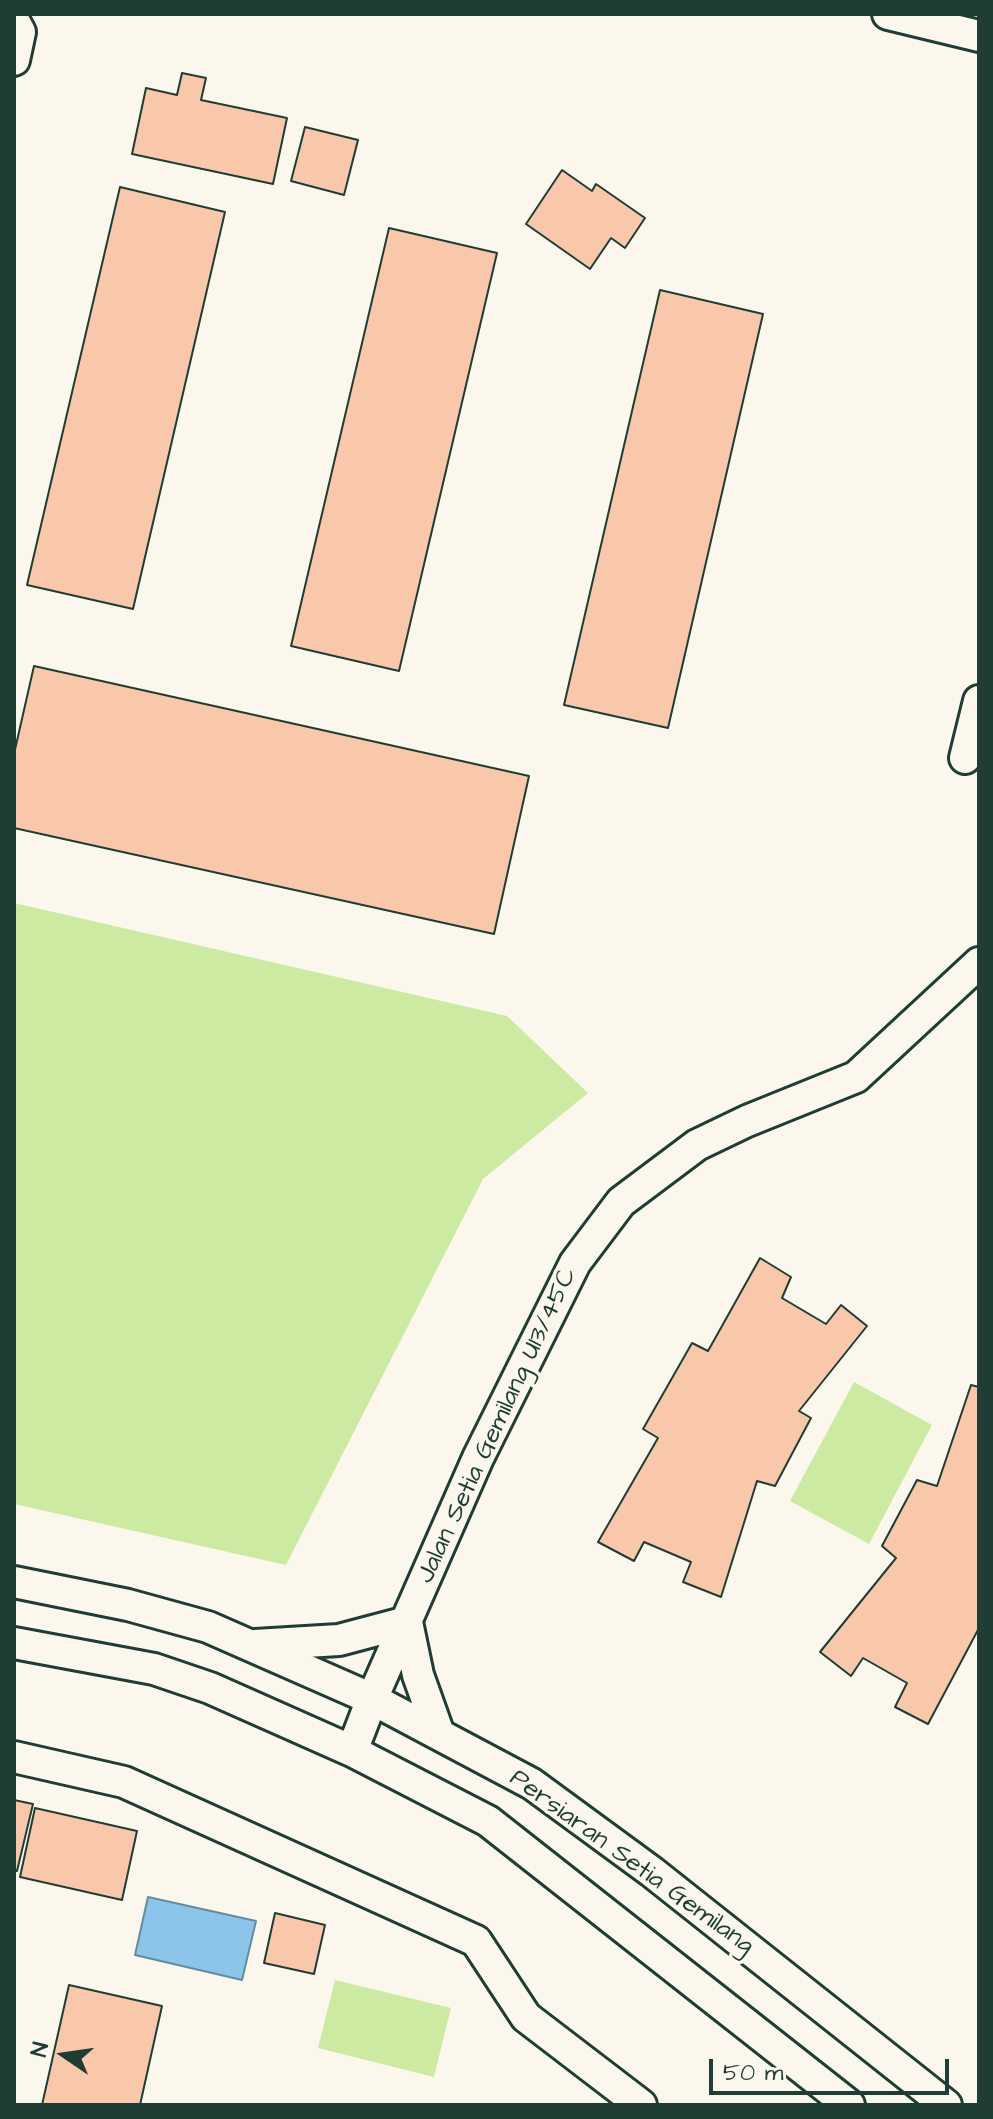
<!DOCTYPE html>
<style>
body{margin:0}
#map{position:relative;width:993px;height:2119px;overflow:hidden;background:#fbf7ec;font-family:"Architects Daughter",sans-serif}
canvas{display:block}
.frame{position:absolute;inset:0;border:16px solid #1f3d34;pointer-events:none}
.north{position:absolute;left:24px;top:2015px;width:80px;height:80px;-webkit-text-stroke:6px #fbf7ec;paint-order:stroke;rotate:283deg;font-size:22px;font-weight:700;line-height:32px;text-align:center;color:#1f3d34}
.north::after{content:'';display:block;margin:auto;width:28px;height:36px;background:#1f3d34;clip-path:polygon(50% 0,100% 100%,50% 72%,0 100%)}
.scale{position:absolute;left:709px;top:2059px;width:240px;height:36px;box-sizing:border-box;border:4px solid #1f3d34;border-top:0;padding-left:10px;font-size:24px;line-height:28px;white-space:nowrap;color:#1f3d34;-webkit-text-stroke:6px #fbf7ec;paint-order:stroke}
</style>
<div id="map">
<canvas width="993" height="2119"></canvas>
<div class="frame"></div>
<div class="north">N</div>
<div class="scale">50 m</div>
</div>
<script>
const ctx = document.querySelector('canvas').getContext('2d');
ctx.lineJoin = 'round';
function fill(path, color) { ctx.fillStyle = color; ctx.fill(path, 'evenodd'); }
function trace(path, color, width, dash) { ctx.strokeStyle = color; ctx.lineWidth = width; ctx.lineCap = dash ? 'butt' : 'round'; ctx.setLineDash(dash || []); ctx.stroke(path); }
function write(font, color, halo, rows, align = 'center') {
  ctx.font = font + ' "Architects Daughter",sans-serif'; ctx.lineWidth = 7; ctx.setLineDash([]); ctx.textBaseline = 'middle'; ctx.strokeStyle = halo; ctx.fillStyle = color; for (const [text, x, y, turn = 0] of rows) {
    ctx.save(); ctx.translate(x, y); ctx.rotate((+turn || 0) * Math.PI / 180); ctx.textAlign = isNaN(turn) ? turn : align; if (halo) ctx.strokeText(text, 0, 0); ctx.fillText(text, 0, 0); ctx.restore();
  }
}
fill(new Path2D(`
 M14,903L507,1016L588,1093L483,1179L286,1565L14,1504Z
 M854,1382L932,1425L869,1544L790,1501Z
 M335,1980L451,2008L434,2077L318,2048Z`), '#cceaa2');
const water = new Path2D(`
 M148,1897L256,1921L242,1980L135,1955Z`);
fill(water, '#8cc4ea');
trace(water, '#608ea1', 2);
const building = new Path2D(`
 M182,73L206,78L201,100L287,118L273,184L132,154L146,88L177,95Z
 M305,127L358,140L344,195L291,181Z
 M562,170L592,191L596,184L645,218L625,248L611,238L590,269L526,224Z
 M120,187L225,212L133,609L27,585Z
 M389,228L497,253L399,671L291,646Z
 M660,290L763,314L668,728L564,705Z
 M34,666L529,776L494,934L14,828V754Z
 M760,1258L791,1277L782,1298L826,1324L841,1305L867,1326L799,1411L811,1418L775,1486L757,1481L721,1597L683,1582L691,1562L644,1542L634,1561L598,1542L658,1438L643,1429L692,1343L708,1351Z
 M971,1385L979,1387V1628L928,1724L895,1707L907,1683L863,1658L851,1676L820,1652L896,1558L882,1546L917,1480L937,1486Z
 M14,1800L33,1804L17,1871L14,1870Z
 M35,1808L137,1831L122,1900L20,1877Z
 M275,1913L325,1925L314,1974L264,1963Z
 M69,1985L162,2006L140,2105H42Z`);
fill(building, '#f9c7a9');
trace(building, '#1f3d34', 2);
const minor = new Path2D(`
 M888,14L979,36
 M14,21L20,32L14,60
 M965,758L979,701
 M14,1582L128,1605L208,1627L372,1699L532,1784L652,1872L946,2105
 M407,1622L418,1675L439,1734
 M14,1643L154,1669L210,1688L352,1751L488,1821L849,2105
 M255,1645L339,1640L407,1622
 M352,1751L372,1699L478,1458L575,1263L621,1202L697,1145L747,1121L856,1077L979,963
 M14,1757L124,1782L476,1941L526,2017L641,2105`);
trace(minor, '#1f3d34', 36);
trace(minor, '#fbf7ec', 30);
write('26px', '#1f3d34', '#fbf7ec', [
 ["Jalan Setia Gemilang U13/45C",498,1426,-65],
 ["Persiaran Setia Gemilang",631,1863,36]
]);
</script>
